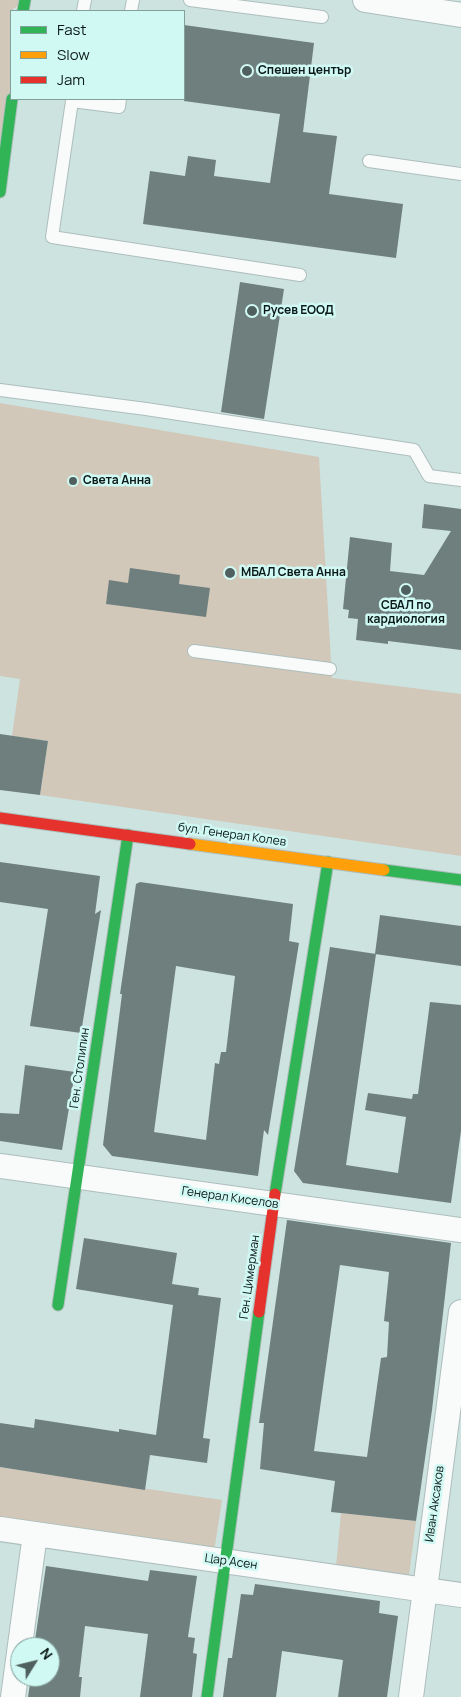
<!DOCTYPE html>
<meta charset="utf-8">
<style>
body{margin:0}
#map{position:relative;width:461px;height:1697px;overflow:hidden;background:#cde3e0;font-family:Manrope,sans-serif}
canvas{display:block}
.legend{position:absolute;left:10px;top:10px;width:175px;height:90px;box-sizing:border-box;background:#d1f9f3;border:1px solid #82a09b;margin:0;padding:6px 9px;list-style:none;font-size:15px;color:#0b1a18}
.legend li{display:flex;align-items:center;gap:10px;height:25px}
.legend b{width:25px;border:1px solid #82a09b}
.north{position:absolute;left:10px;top:1637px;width:50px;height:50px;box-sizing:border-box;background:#d1f9f3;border:1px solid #82a09b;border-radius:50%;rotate:54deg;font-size:14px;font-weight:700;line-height:20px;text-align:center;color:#0b1a18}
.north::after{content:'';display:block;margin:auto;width:18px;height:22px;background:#4f605e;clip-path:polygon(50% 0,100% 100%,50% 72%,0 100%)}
</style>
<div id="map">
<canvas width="461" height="1697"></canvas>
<ul class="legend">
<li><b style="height:6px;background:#30b455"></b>Fast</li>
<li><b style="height:6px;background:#ff9f0a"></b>Slow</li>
<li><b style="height:6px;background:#e5322d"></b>Jam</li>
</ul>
<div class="north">N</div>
</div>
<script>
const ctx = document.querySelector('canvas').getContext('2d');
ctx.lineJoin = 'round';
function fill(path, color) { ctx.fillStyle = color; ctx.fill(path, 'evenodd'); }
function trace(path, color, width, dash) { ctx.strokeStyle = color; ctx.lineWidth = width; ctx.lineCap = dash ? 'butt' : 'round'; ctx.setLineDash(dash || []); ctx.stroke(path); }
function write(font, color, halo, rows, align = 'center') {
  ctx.font = font + ' Manrope,sans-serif'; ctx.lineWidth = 5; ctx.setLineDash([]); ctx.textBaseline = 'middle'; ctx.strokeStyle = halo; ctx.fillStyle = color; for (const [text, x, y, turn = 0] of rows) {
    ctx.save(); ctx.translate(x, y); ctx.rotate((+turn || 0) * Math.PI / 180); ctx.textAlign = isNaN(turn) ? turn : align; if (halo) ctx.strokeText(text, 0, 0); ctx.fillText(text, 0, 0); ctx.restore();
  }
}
fill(new Path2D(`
 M0,0H25L11,11V99L0,187Z
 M0,403L319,457L332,678L461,694V856L40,795L48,741L12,736L20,679L0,676Z
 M0,1467L222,1500L214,1552L0,1521Z
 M341,1513L416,1521L409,1576L336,1567Z`), '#d1c8ba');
fill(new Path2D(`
 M184,25L314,43L303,132L337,136L329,194L403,204L396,258L143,224L150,171L185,176L188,156L216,160L214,176L270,183L280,114L184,101Z
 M240,282L284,289L264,419L221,412Z
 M424,504L461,509V650L388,641V644L356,640L358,619L348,618L349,610L343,609L350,537L392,543L390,571L424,575L451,531L422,528Z
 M130,568L180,575L179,584L210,588L206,617L106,604L109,580L128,583Z
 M0,734L48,741L40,795L0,790Z
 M0,862L100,876L95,914L101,910L81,1033L30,1026L48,909L0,902Z
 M140,882L293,904L289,941L299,943L268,1135L264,1130L258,1176L112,1156L103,1145L122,994H120L136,884ZM176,966L235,976L226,1052H221L219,1064L215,1063L206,1140L154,1132Z
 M380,915L461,926V966L375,954Z
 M330,947L376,954L346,1165L398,1173L406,1117L365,1110L368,1093L412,1099L413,1094H418L430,1002L461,1005V1131L451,1203L303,1183L294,1171Z
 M25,1065L75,1072L62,1150L0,1141V1113L19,1114Z
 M287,1220L451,1243L432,1410L416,1521L331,1512L335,1481L260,1469L264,1423H259ZM340,1265L389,1272L384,1321L389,1322L387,1357L381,1358L367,1457L314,1451Z
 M84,1238L177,1253L172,1284L199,1288L198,1295L221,1298L203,1438L210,1439L207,1463L150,1455L145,1490L0,1467V1423L34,1428L35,1419L119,1432V1429L156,1435L173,1305L76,1289Z
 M46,1566L148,1581L150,1570L197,1576L188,1637L195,1638L193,1653L197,1654L192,1697H140L148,1634L85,1626L79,1677H82L80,1697H28L31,1677H50V1647H34Z
 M255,1584L380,1601L379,1613L398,1616L387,1697H338L343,1660L282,1651L276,1697H223L228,1658H232L241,1594L253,1595Z`), '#6f7f7e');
const lane = new Path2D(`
 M190,0L322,17
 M83,11L85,0
 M131,11L133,0
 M73,99L72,101L119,107L120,99
 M72,101L52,237L300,275
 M369,161L461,174
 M0,390L146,409L414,450L429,476L461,480
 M194,651L330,669`);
const street = new Path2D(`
 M365,0L461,15
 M0,1166L461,1230
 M0,1529L461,1595
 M13,1697L35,1534
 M411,1697L461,1312`);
const fast = new Path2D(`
 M23,11L25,0
 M0,192L12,99
 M384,870L461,880
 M275,1194L328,862
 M58,1305L128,835
 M207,1697L259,1312`);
const slow = new Path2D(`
 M190,844L384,870`);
const jam = new Path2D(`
 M0,818L190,844
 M259,1312L275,1194`);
trace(lane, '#adbebc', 14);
trace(street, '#adbebc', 26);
trace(fast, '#adbebc', 13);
trace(slow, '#adbebc', 13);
trace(jam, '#adbebc', 13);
trace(lane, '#f8fbfa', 12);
trace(street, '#f8fbfa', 24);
trace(fast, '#30b455', 11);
trace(slow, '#ff9f0a', 11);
trace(jam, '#e5322d', 11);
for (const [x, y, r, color] of [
 [247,71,6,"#4f605e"],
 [252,311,6,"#4f605e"],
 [73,481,5,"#4f605e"],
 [230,573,6,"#4f605e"],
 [406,590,6,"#4f605e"]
]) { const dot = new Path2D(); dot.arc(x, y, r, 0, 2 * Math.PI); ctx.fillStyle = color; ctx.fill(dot); trace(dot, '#d1f9f3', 2); }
write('bold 12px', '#0b1a18', '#d1f9f3', [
 ["Спешен център",258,71],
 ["Русев ЕООД",263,311],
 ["Света Анна",83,481],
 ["МБАЛ Света Анна",241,573],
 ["СБАЛ по",406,606,"center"],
 ["кардиология",406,620,"center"]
], 'left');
write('12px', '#0b1a18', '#d1f9f3', [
 ["бул. Генерал Колев",232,835,8],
 ["Ген. Столипин",80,1068,-82],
 ["Генерал Киселов",230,1198,8],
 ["Ген. Цимерман",250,1277,-82],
 ["Иван Аксаков",435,1504,-82],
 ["Цар Асен",231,1562,8]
]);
</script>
